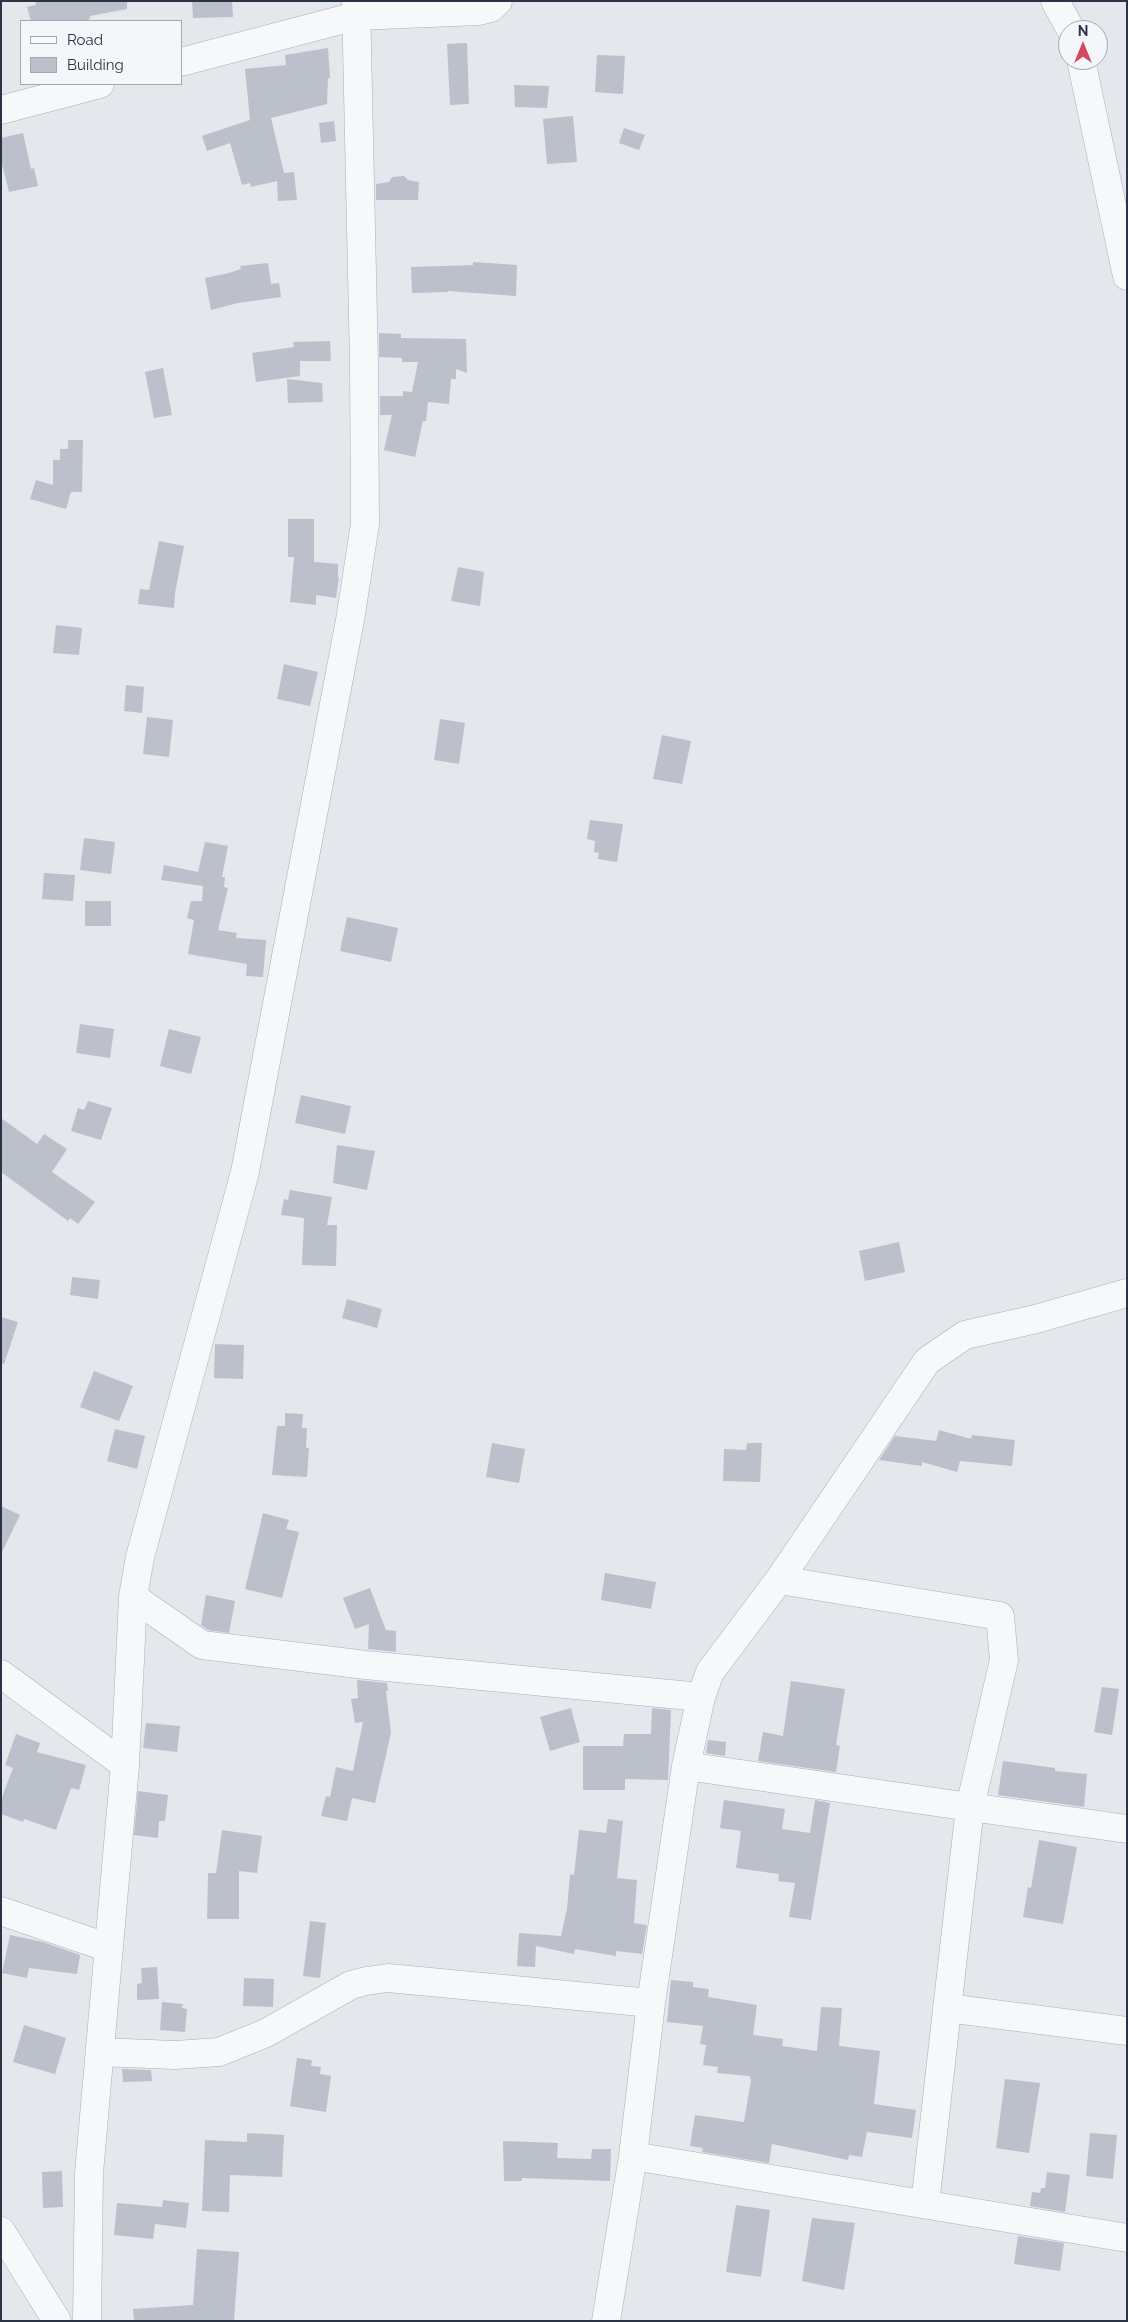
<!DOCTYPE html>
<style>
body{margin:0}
#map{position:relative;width:1128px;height:2322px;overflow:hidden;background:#e4e7ec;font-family:Raleway,sans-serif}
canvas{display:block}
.frame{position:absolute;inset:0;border:2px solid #2b3445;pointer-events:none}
.legend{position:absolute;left:20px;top:20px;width:162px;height:65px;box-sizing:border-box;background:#f4f6f9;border:1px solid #a4a8b1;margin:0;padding:6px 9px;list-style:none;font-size:15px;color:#2b3445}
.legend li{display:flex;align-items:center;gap:10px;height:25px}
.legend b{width:25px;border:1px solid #a4a8b1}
.north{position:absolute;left:1058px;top:20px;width:50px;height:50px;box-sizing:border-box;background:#f4f6f9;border:1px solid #a4a8b1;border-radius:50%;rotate:0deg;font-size:14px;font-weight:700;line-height:20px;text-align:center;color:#2b3445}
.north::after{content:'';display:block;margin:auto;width:18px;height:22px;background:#d1495b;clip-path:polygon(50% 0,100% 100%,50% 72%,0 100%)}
</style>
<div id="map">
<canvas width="1128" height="2322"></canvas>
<div class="frame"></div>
<ul class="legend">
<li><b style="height:6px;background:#f7f8fa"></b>Road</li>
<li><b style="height:14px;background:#bbc0ca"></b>Building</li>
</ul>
<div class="north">N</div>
</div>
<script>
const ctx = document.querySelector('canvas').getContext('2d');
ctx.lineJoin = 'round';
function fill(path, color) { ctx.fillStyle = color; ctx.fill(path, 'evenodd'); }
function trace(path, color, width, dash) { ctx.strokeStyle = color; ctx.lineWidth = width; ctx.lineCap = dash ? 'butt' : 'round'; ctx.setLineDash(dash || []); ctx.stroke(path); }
fill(new Path2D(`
 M35,1H127V9L90,16V19L84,21H31L27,7L36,5Z
 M192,1H232L233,17L193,18Z
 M467,43L469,104L450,105L447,44Z
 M328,48L330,78H328L327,104L271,118L284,173L294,172L297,200L278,201L277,181L251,187L250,183L242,185L230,143L207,151L202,136L250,120L245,69L286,65L285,55Z
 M597,55L625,56L623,94L595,92Z
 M514,85L549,86L547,108L515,107Z
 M573,116L577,162L547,164L543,119Z
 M334,121L336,141L321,143L319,123Z
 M624,128L645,135L639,150L619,143Z
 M23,133L31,169L34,168L38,186L9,192L1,160V138Z
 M404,176L408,180L419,182L418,200H376V184L389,182L392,177Z
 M473,262L517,265L516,296L448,291V292L412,293L411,267L473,265Z
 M268,263L271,284L279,283L281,297L238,303L211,310L205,278L229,273L241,269L240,266Z
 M379,333L401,334V338L466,339L467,373L456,369V379H451L449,404L428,402L426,421H423L415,457L384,450L392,415H380V396H403V391L412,392L418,362H402V358L379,357Z
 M330,341L331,361H300V376L256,382L252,353L294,347L293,342Z
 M163,368L172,415L154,418L145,372Z
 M287,379L322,383L323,402L288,403Z
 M68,440H83L82,492H71L66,509L30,499L36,480L53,485V460H60V449H68Z
 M288,519H314V562L338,564V577H339L336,598L316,595V605L290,602L294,557H288Z
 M159,541L184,546L175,593L174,608L138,604L140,589L149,590Z
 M458,567L484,572L480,606L451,601Z
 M56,625L82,628L79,655L53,653Z
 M284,664L318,672L310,706L277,699Z
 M126,685L144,687L142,713L124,711Z
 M147,717L173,720L169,757L143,754Z
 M440,719L465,723L459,764L434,760Z
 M662,735L691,741L682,784L653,779Z
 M590,820L623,824L617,862L598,859L599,853L594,852L595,841L587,839Z
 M84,838L115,842L111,874L80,870Z
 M205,842L228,846L222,877H225L224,887L228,888L218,930L237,933L236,938L266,940L263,977L246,976L247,964L188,954L194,920L187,918L191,901H202L203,886L161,880L164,865L198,872Z
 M44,873L75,875L73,901L42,899Z
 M85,901H111V926H85Z
 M347,917L398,928L391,962L340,951Z
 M80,1024L114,1029L110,1058L76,1053Z
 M169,1029L201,1037L191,1074L160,1066Z
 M301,1095L351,1106L345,1134L295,1123Z
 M88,1101L112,1108L101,1140L71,1131L78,1108L84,1110Z
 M1,1118L37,1144L44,1134L67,1149L52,1172L95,1202L78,1224L70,1218L68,1221L1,1172Z
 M337,1145L375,1151L367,1190L333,1183Z
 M290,1190L332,1197L327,1225H337L336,1266L302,1265L304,1218L281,1215L284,1199L288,1200Z
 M899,1242L905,1272L865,1281L859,1251Z
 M72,1277L100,1280L98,1299L70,1295Z
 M347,1299L382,1309L377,1328L342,1318Z
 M1,1317L18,1322L4,1364H1Z
 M215,1344L244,1345L243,1379L214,1378Z
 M94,1371L133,1386L119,1421L80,1407Z
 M285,1413L303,1414L302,1428H307L306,1448H309L307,1477L272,1475L277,1426H285Z
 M115,1429L145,1436L137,1469L107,1461Z
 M939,1430L971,1439L972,1435L1015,1440L1012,1466L960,1461L957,1472L922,1462V1466L879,1460L895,1436L936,1441Z
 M492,1443L525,1449L519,1483L486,1477Z
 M747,1443H762L760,1482L723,1481L724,1449L746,1450Z
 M1,1506L20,1515L1,1554Z
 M263,1513L289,1520L286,1529L299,1532L282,1598L245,1589Z
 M605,1573L656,1582L651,1609L601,1600Z
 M370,1588L386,1630L396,1631V1652L368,1649L369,1624L355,1629L343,1598Z
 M206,1595L235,1601L229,1633L208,1630L201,1625Z
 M357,1680L387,1683L388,1691H386L391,1733L375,1803L352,1798L347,1821L321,1816L326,1796L330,1797L336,1767L353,1771L363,1722L355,1723L351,1699L358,1698Z
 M791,1681L845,1689L836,1745L840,1746L836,1772L758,1761L763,1732L783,1736Z
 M1102,1687L1119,1689L1112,1735L1094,1732Z
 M571,1708L580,1742L550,1751L540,1717Z
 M652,1708L671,1710L668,1780L625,1779V1790H583V1746H623L624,1734H651Z
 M146,1723L180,1726L177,1752L143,1748Z
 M16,1734L40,1743L37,1752L86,1765L79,1790L71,1788L56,1830L24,1819L23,1822L1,1814V1800L13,1768L5,1765Z
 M708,1740L726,1742L725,1756L706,1753Z
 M1003,1761L1055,1768V1771L1087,1774L1084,1807L998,1795Z
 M138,1791L168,1795L165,1821H159L158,1838L134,1835Z
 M724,1800L785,1809L782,1829L810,1833L815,1800L830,1803L811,1920L789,1917L795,1883L778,1881L779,1874L736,1868L741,1831L720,1828Z
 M608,1819L623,1821L617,1878L637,1880L634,1923L647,1925L642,1954L616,1951V1956L575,1949L574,1954L536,1946L535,1967L517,1966L519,1933L561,1936L567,1909L570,1874L574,1875L579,1830L606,1833Z
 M222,1830L262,1836L257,1873L239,1871V1919H207L208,1873H216Z
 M1039,1840L1077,1847L1063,1924L1023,1917L1028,1887L1031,1888Z
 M310,1921L326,1923L320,1978L303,1976Z
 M10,1935L43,1942L80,1955L77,1974L29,1968L27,1978L2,1973Z
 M157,1967L159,1999L137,2000V1984L142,1983L141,1968Z
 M244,1978L274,1979L273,2007L243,2006Z
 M671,1980L693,1982V1987L709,1989L708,1997L757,2005L753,2035L783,2039L782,2046L817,2051L821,2007L842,2008L839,2046L880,2051L874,2104L916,2110L912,2138L867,2132L862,2157L849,2155L848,2160L772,2144L769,2163L702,2152L703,2148L690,2146L695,2115L744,2122L751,2080L750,2076L717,2073L718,2067L703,2065L706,2045L700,2044L703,2026L667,2022Z
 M162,2002L183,2004L182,2008L187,2009L185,2032L160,2030Z
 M24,2025L66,2038L55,2074L13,2062Z
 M297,2058L312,2060L311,2066L321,2067L320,2074L331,2076L326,2112L290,2106Z
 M122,2069L151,2070L152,2081L123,2082Z
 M1005,2079L1040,2083L1029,2153L996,2148Z
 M247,2133L284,2135L282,2177L230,2175L229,2212L202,2211L205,2140L247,2142Z
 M1090,2133L1117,2135L1113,2179L1086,2176Z
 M503,2141L558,2143L557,2158L591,2159L592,2149H611L610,2181L522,2178V2181H504Z
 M62,2171L63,2207L43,2208L42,2172Z
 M1047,2172L1070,2175L1065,2212L1030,2206L1032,2192L1040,2193L1041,2188H1045Z
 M163,2200L189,2203L186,2228L155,2224L153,2239L114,2235L117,2203L162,2207Z
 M736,2205L770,2210L761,2277L726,2272Z
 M812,2218L855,2223L844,2290L802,2281Z
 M1018,2236L1064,2243L1060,2271L1014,2264Z
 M197,2249L239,2252L234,2321H134L133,2309L193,2305Z`), '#bbc0ca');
const minor = new Path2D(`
 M1055,1L1071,30
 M1081,60L1127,276
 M181,62L356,16L479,11L491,8L498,1
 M1,110L100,84
 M133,1597L202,1645L366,1665L701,1697
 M1,1674L125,1765
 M686,1766L970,1807L1004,1660L1000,1616L779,1580
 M1,1911L109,1948
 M947,2008L1127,2031
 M100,2052L175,2055L219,2052L266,2033L351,1985L366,1981L388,1978L651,2003
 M633,2156L1127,2238
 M925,2204L970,1807L1127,1829
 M1,2231L57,2321
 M87,2321L89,2173L125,1765L133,1597L140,1557L245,1172L350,620L365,524L364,364L356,1
 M606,2321L633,2156L651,2003L686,1766L701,1697L710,1672L779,1580L927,1361L965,1335L1036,1319L1127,1293`);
trace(minor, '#a9aeb7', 29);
trace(minor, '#f7f8fa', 28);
</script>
